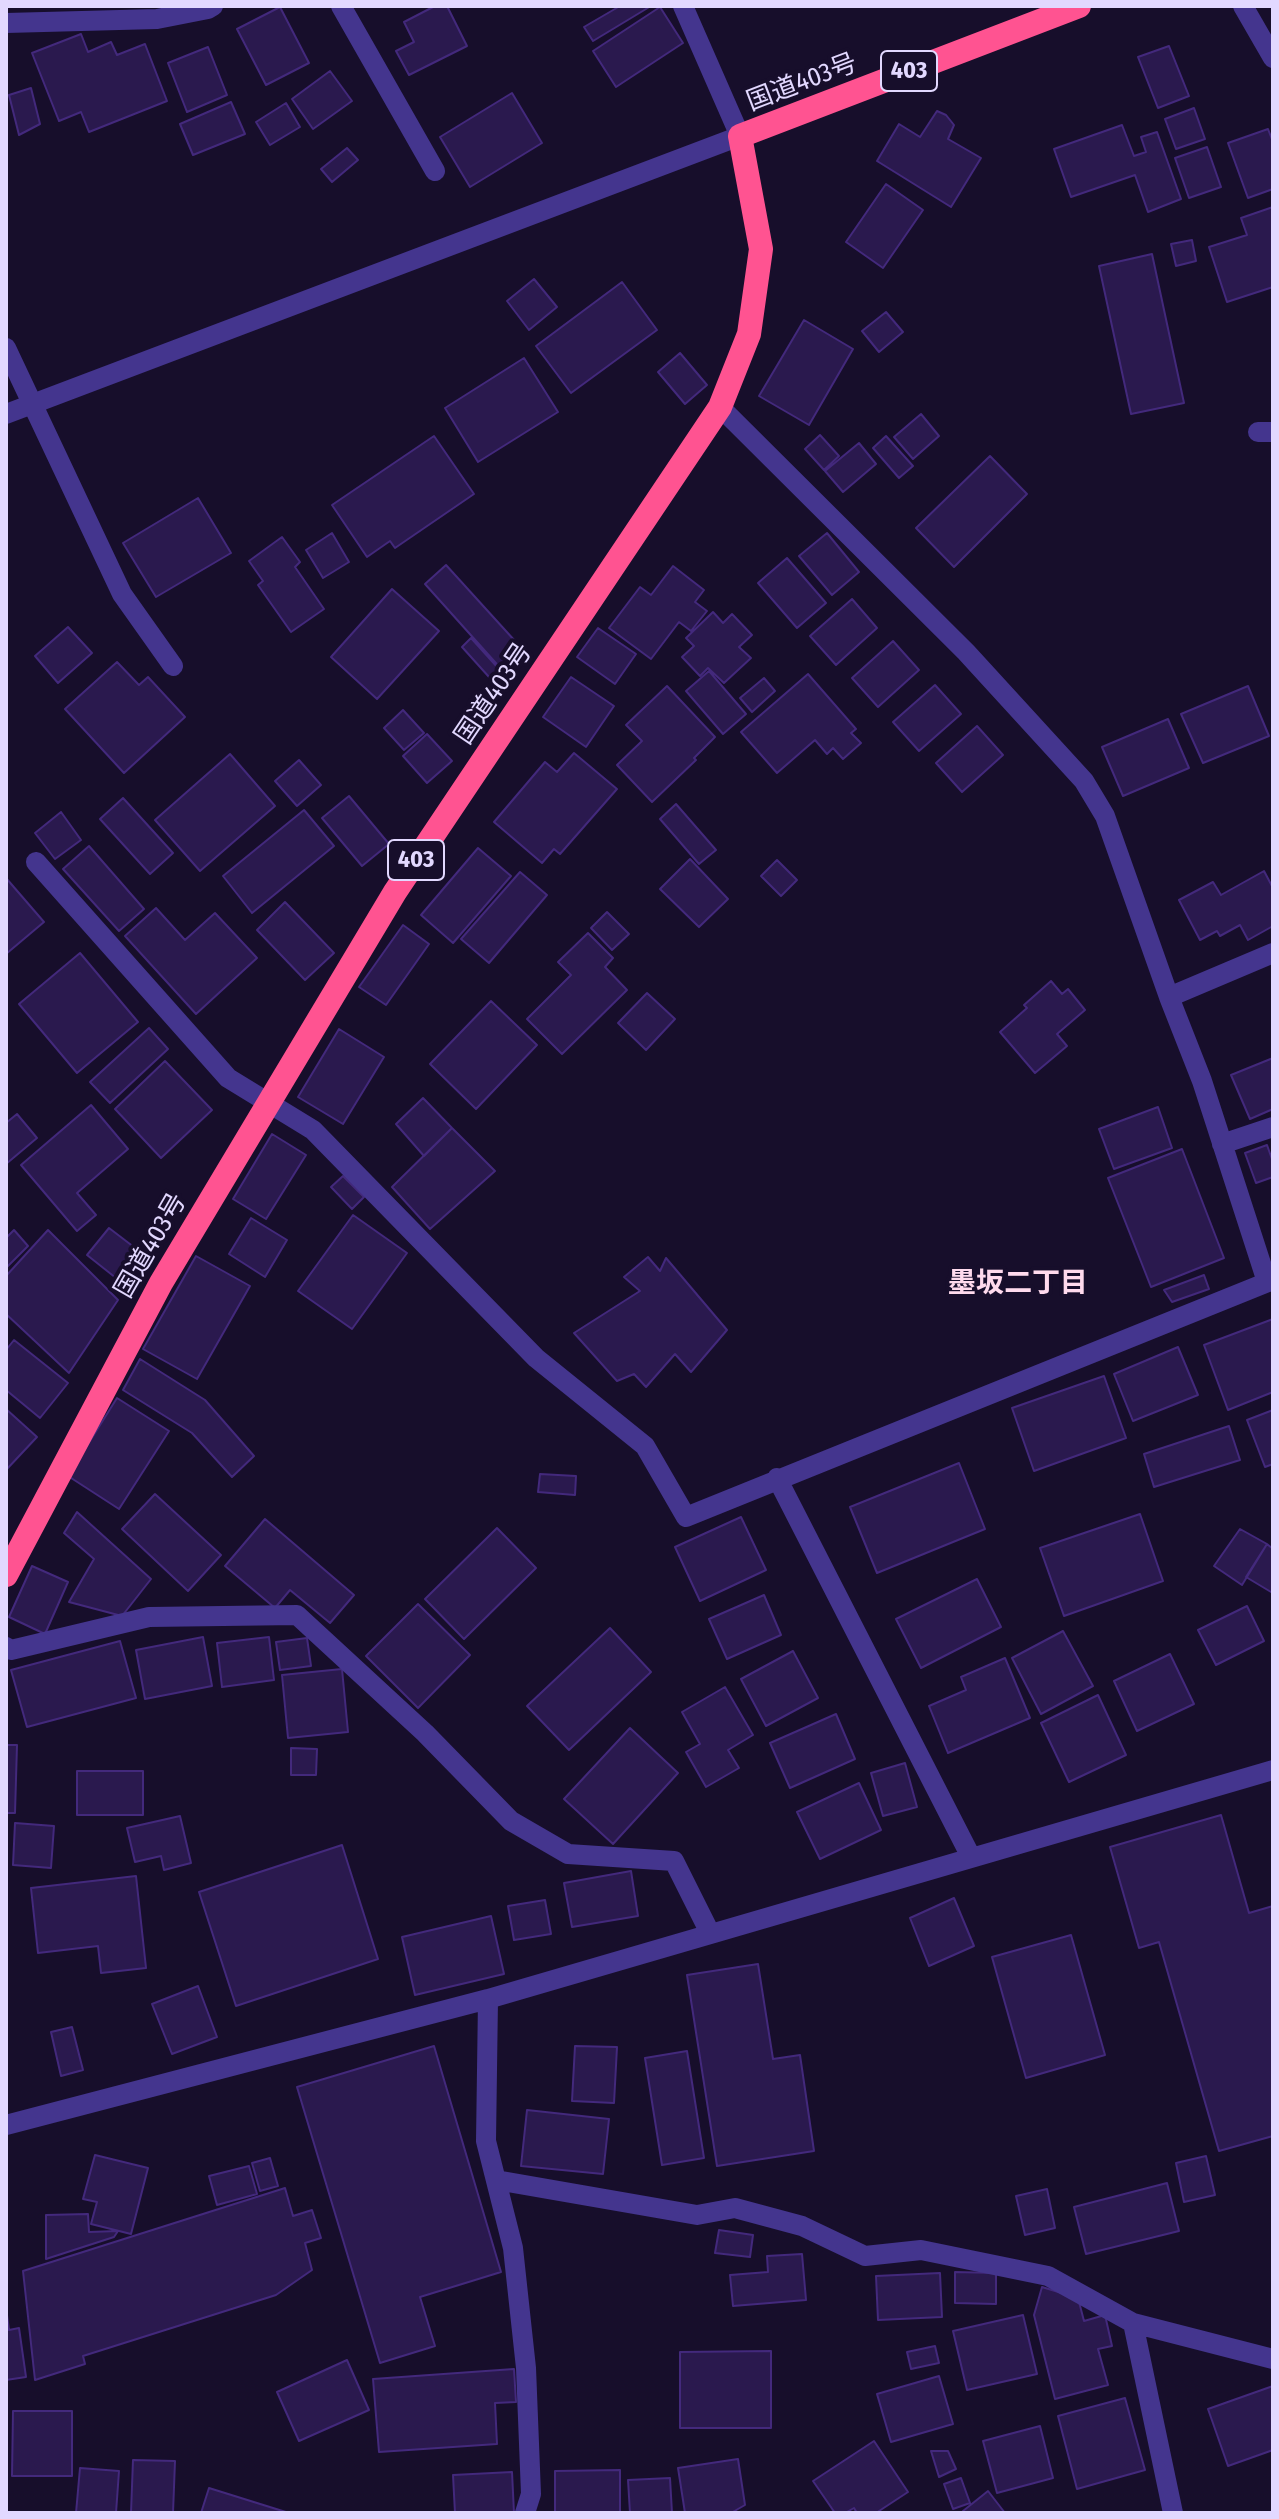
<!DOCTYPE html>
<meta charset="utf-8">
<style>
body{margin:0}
#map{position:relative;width:1279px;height:2519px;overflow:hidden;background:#170e2b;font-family:"Fira Sans Condensed",sans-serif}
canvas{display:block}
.frame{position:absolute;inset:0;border:8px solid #e2d8ff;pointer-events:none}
</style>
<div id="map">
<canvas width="1279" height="2519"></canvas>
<div class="frame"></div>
</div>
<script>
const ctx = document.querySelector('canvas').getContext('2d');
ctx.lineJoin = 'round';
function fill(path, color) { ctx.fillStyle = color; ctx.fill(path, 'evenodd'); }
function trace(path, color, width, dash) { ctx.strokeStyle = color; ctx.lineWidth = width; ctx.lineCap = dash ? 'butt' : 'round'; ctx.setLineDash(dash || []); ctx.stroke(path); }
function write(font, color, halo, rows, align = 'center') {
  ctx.font = font + ' "Fira Sans Condensed","Noto Sans JP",sans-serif'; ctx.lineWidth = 8; ctx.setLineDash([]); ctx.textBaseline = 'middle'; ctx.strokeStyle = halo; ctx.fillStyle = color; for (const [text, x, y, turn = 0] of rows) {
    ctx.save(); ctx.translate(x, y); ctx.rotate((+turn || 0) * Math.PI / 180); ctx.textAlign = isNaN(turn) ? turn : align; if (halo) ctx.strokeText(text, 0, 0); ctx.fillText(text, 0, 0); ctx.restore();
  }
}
const building = new Path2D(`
 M435,6H447L467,46L409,75L396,51L414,42L404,22Z
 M620,6H651L593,41L584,27Z
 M280,7L309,63L266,85L237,29Z
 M660,7L683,43L616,87L593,51Z
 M81,34L88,52L111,42L117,55L145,44L167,101L89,132L81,112L59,121L32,53Z
 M1169,46L1189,96L1158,108L1138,57Z
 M208,47L227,95L187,112L168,63Z
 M330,71L352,101L313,129L292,99Z
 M31,88L40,124L19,135L9,95Z
 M512,93L542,143L470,187L440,137Z
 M231,102L245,134L193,155L180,124Z
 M286,103L300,127L270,145L256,122Z
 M1194,108L1205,139L1176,149L1165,119Z
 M937,111L946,115L954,125L948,139L981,158L951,207L877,161L899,124L920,137Z
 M1122,125L1134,156L1146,152L1141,137L1157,132L1181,199L1148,212L1135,175L1071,197L1054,149Z
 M1268,129L1273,142V189L1248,198L1228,143Z
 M1207,147L1221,187L1189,198L1175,158Z
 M347,148L358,160L332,182L321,169Z
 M886,184L923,210L883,268L846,242Z
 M1273,207V287L1227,302L1209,247L1247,235L1241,218Z
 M1192,240L1196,261L1176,266L1171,244Z
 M1152,254L1184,403L1131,414L1099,266Z
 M534,279L557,307L529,330L507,301Z
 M622,282L657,330L571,393L536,346Z
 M886,312L903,332L879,352L862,331Z
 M804,320L853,349L809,425L759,396Z
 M680,353L707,385L685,404L658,372Z
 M524,358L558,412L478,462L445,408Z
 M921,414L939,436L913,459L894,437Z
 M820,435L839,456L824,470L805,449Z
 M434,436L474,494L395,548L390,541L367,557L332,505Z
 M886,436L913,466L899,478L873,448Z
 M859,443L876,464L843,492L825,471Z
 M990,456L1027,494L954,567L916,528Z
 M198,498L231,553L156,597L123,543Z
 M332,533L349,562L323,578L306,550Z
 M827,533L859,572L832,595L799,556Z
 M282,537L300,562L295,567L324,609L291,632L258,585L263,581L249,561Z
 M787,558L826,603L797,628L758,583Z
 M446,565L525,652L503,671L425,584Z
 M673,566L704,590L695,602L707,611L691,631L679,622L651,659L609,628L640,587L651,595Z
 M392,589L439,631L377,699L331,657Z
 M852,599L877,628L836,665L810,636Z
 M713,612L723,623L732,614L752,635L739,647L751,658L724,683L708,668L700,676L682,657L694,646L686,638Z
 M68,627L92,653L58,683L35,656Z
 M598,628L636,654L615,684L577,657Z
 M471,638L499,669L489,677L462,647Z
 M893,641L919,670L878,707L852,678Z
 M117,662L139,685L148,677L185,717L124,773L65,709Z
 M709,671L746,714L723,734L686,691Z
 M808,674L856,729L851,733L861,743L843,759L833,748L827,754L815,740L777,773L741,732Z
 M571,677L614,706L586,747L543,717Z
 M764,678L775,691L752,712L740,698Z
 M935,685L961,714L919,751L893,722Z
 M667,686L715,737L694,758L696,760L652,802L617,765L642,741L626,725Z
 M1248,686L1269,736L1203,763L1181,714Z
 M403,710L424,733L404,750L384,728Z
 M1168,719L1189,768L1123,796L1102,747Z
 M977,726L1003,755L962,792L936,763Z
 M427,734L452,761L427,783L403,756Z
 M574,753L617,789L560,854L554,849L542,863L494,822L545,762L557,772Z
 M230,754L275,806L200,871L155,820Z
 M299,760L321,785L297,806L275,781Z
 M349,796L389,844L362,866L322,818Z
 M123,798L173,853L150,874L100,819Z
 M676,804L716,850L699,864L660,819Z
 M304,810L334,846L252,913L223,876Z
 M61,812L81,840L55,859L35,833Z
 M89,846L144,909L119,931L63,869Z
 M478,848L511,876L453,943L421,915Z
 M690,859L728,899L699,927L660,889Z
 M777,860L797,880L781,896L761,876Z
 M1264,871L1273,888V926L1248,940L1240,925L1220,936L1217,931L1200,940L1179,900L1213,882L1221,895Z
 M520,872L547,895L489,963L461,939Z
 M6,878L44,922L6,954Z
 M285,902L334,953L305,980L257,930Z
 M156,908L185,940L215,913L257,958L196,1014L125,936Z
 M607,912L629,934L612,950L591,928Z
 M403,925L429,944L386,1005L359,987Z
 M588,933L613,958L605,967L627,990L562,1054L527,1019L571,975L558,962Z
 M80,953L138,1022L77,1073L19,1004Z
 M1051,981L1062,994L1068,989L1085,1010L1057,1034L1067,1046L1035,1073L1000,1032L1027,1008L1024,1005Z
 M647,993L675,1019L646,1050L618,1023Z
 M491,1001L537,1045L476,1109L430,1064Z
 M149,1028L168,1049L110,1103L90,1082Z
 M339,1029L384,1057L343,1124L298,1097Z
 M1273,1058V1109L1250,1119L1231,1075Z
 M165,1061L212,1110L161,1158L115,1109Z
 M423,1098L452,1128L424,1156L396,1124Z
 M91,1105L128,1149L77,1193L96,1215L77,1231L21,1165Z
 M1158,1107L1172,1148L1114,1169L1099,1129Z
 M17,1114L37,1138L6,1164V1123Z
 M452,1128L495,1171L430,1229L392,1187Z
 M272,1134L306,1155L266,1219L233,1199Z
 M1267,1145L1273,1162V1177L1256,1183L1245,1153Z
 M1182,1149L1224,1258L1151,1287L1108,1178Z
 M343,1176L364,1197L352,1209L331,1187Z
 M353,1215L407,1253L352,1329L298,1291Z
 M251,1218L287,1240L265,1277L229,1254Z
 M109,1228L143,1254L121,1282L87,1255Z
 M14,1230L28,1246L6,1268V1238Z
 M48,1230L118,1300L69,1373L6,1314V1276Z
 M196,1256L250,1286L197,1379L143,1349Z
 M648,1257L660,1271L666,1258L727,1330L691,1372L675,1354L646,1387L634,1374L617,1381L574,1333L640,1291L624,1277Z
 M1204,1275L1209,1289L1172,1302L1164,1290Z
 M1273,1319V1392L1228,1410L1204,1345Z
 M14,1340L68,1383L40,1418L6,1390V1350Z
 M1178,1347L1198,1395L1133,1421L1114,1374Z
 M140,1359L205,1400L254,1456L232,1477L192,1433L123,1390Z
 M1104,1376L1126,1438L1034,1471L1012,1408Z
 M117,1398L169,1431L119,1509L68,1476Z
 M6,1409L37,1437L6,1470Z
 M1273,1410V1464L1265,1467L1247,1420Z
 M1229,1426L1240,1460L1154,1487L1144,1454Z
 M959,1463L985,1529L877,1573L850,1507Z
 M540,1474L576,1476L575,1495L538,1492Z
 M155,1494L221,1555L188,1591L122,1529Z
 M77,1512L151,1579L122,1616L69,1602L94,1559L64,1533Z
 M1140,1514L1163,1581L1064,1616L1040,1548Z
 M741,1517L766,1570L700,1601L675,1547Z
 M265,1519L354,1595L330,1623L290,1590L275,1608L225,1566Z
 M497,1528L536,1568L464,1639L425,1599Z
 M1240,1529L1267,1544L1242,1585L1214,1566Z
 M1267,1544L1273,1549V1589L1271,1592L1246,1577Z
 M32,1566L68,1582L45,1634L9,1617Z
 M977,1579L1001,1627L921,1668L896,1619Z
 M764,1595L781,1635L727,1659L709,1619Z
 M418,1604L470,1655L418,1708L366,1656Z
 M1247,1606L1264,1641L1216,1665L1198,1630Z
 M610,1628L651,1672L569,1750L527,1706Z
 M1063,1631L1093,1686L1041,1714L1012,1658Z
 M203,1637L212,1686L145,1699L136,1650Z
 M269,1637L274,1680L222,1687L217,1643Z
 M307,1638L311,1666L280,1670L276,1642Z
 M120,1641L136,1698L27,1727L11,1670Z
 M793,1651L818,1698L766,1726L741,1679Z
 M1170,1654L1194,1704L1137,1731L1114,1681Z
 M1005,1658L1030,1718L948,1753L929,1706L966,1690L961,1677Z
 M342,1669L348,1732L288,1738L282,1675Z
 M725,1687L753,1735L728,1750L739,1768L706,1787L686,1752L700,1744L682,1712Z
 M1098,1695L1126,1755L1069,1782L1041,1723Z
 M836,1714L855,1759L790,1788L770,1743Z
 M630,1728L678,1773L613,1844L564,1799Z
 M6,1745H17L15,1813H6Z
 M291,1748L317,1749L316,1775H291Z
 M905,1763L917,1807L883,1816L871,1773Z
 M77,1771H143V1815H77Z
 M859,1783L881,1830L820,1859L797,1812Z
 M1221,1815L1249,1913L1273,1906V2136L1219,2151L1159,1942L1139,1948L1110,1847Z
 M180,1816L191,1863L164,1870L161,1856L135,1862L127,1828Z
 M15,1823L54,1826L51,1868L13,1865Z
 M342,1845L378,1959L236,2006L199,1892Z
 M631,1871L638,1916L572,1927L564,1883Z
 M136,1876L146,1968L101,1973L98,1946L38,1953L31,1888Z
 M954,1898L974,1946L929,1966L910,1918Z
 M545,1900L551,1934L514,1940L508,1906Z
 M491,1916L504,1974L415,1995L402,1937Z
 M1071,1935L1105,2055L1026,2078L992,1957Z
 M758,1964L773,2059L800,2055L814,2151L717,2166L687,1975Z
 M198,1986L217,2037L172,2054L152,2004Z
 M72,2027L83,2070L61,2076L51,2032Z
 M434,2046L501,2272L420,2297L435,2346L380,2363L297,2087Z
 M575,2046L617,2047L614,2103L572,2101Z
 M687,2051L704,2158L662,2165L645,2058Z
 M527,2110L609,2119L603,2174L521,2166Z
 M95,2155L148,2168L131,2234L91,2224L97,2202L83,2199Z
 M1206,2156L1215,2195L1184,2202L1176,2163Z
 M270,2158L278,2186L260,2191L252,2163Z
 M249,2166L257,2194L217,2205L209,2176Z
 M1167,2183L1179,2231L1086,2254L1074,2207Z
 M285,2188L293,2216L312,2210L321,2238L305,2243L312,2270L276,2295L83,2356L85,2364L35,2380L23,2271Z
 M1047,2189L1055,2228L1025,2235L1016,2196Z
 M88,2214L89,2232L118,2231L114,2237L46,2259V2215Z
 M719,2230L753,2235L750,2257L715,2253Z
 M802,2254L806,2300L733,2306L730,2275L768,2272L767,2256Z
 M955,2272L996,2273V2304L955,2303Z
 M940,2273L942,2317L878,2320L876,2276Z
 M1042,2287L1078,2298L1084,2321L1105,2315L1112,2346L1098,2349L1108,2385L1055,2399L1034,2315Z
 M6,2308L9,2330L19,2328L26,2377L6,2380Z
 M1023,2315L1037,2374L967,2390L953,2331Z
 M935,2346L939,2363L911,2369L907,2352Z
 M771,2351V2428H680V2352Z
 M347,2360L369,2410L299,2441L277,2392Z
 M514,2369L516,2402L495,2403L497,2444L379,2452L373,2379Z
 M939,2376L953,2424L891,2442L877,2394Z
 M1273,2386V2450L1228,2466L1208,2409Z
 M1125,2398L1145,2470L1077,2489L1058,2416Z
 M13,2411H72V2476H12Z
 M1040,2426L1053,2478L997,2493L983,2441Z
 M874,2441L908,2492L876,2513H857L854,2508L845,2513H835L813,2481Z
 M931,2451H948L956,2469L939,2477Z
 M738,2459L745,2505L731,2513H685L678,2468Z
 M133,2460L175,2461L173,2513H131Z
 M80,2468L119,2471L116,2513H76Z
 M620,2470V2513H555V2471Z
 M512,2472L514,2513H455L453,2475Z
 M670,2478L672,2513H630L628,2480Z
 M961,2478L970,2503L953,2509L944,2484Z
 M209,2488L289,2513H201Z
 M988,2491L1005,2513H965L963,2511Z`);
fill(building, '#2a194e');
trace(building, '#43297c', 2);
trace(new Path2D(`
 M341,6L435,171
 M1243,6L1273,58
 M6,23L157,19L208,9L213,6
 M6,348L122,594L173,666
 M720,407L966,652L1084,781L1105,816L1169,997L1202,1081L1267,1282
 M6,414L740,136L683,6
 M1258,432H1273
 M36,862L228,1078L313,1130L536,1358L645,1446L686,1517L1273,1280
 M1169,997L1273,953
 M1222,1144L1273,1127
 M777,1478L971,1857
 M6,1647L11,1650L149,1617L297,1615L425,1733L511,1821L568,1854L674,1861L710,1933
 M488,1999L486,2141L513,2248L526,2368L531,2494L525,2513
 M6,2125L488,1999L1273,1770
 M496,2180L697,2215L735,2208L802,2226L865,2256L921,2250L1048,2276L1133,2323L1273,2359
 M1133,2323L1173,2513`), '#44358e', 20);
trace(new Path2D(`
 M6,1575L161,1283L395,892L720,407L749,334L761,249L740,136L1079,6`), '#ff5391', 24);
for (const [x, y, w] of [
 [909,71,56],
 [416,860,56]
]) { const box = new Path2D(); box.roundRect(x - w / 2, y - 20, w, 40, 6); ctx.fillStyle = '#170e2b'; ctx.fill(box); trace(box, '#e2d8ff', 2); }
write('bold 24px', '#e2d8ff', null, [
 ["403",909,71],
 ["403",416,860]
]);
write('26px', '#e2d8ff', '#170e2b', [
 ["国道403号",802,83,-21],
 ["国道403号",494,694,-56],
 ["国道403号",151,1246,-60]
]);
write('bold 28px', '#ffdaed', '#170e2b', [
 ["墨坂二丁目",1018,1284]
]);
</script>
